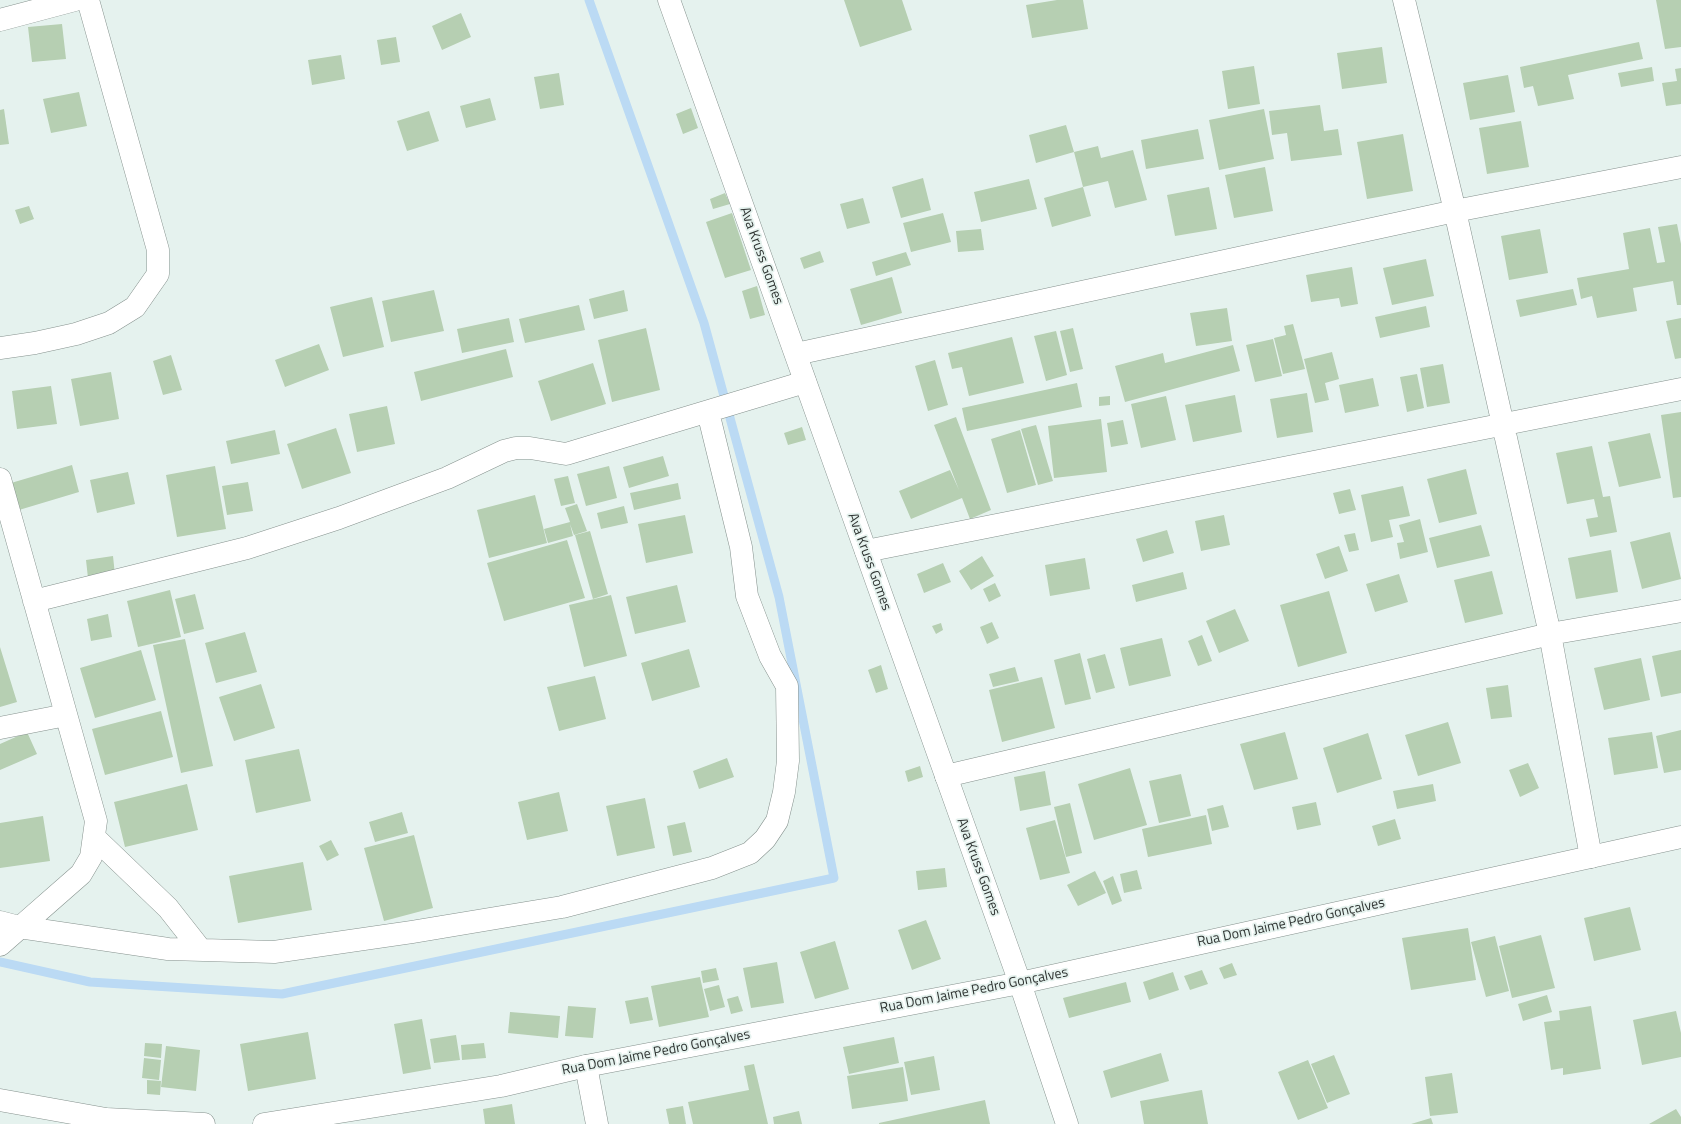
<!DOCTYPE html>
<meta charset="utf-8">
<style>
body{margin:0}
canvas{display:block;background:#e5f2ee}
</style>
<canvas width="1681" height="1124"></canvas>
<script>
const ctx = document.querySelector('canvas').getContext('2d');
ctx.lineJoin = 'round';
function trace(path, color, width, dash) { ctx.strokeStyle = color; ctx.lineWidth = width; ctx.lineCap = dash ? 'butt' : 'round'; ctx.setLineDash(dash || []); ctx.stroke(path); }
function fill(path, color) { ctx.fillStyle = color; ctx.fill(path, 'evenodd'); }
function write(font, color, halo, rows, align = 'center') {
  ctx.font = font + ' "Titillium Web",sans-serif'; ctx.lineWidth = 3.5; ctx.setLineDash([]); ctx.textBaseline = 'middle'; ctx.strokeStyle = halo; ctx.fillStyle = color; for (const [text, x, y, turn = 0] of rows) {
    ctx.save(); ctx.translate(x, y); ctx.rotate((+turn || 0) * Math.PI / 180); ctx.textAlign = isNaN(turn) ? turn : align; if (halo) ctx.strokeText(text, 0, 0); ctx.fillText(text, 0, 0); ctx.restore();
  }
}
trace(new Path2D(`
 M0,962L90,982L282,994L834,878L779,597L704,323L589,0`), '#bbdaf4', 9);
fill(new Path2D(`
 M844,0H902L912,30L860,47Z
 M1057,0H1083L1088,29L1032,38L1026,5Z
 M1656,0H1681V47L1665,49Z
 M461,13L471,37L442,50L432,26Z
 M62,24L66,59L32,62L28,27Z
 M396,37L400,62L381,65L377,40Z
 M1639,42L1643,59L1568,75L1574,99L1538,106L1533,86L1524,88L1520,67Z
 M1382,47L1387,83L1342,89L1337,53Z
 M341,55L345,79L312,85L308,60Z
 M1254,66L1260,104L1228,109L1222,71Z
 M1652,67L1654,81L1621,87L1618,73Z
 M1681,68V104L1666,106L1662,83L1677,81L1675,69Z
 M559,73L564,105L540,109L534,77Z
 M1508,75L1515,112L1470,120L1463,83Z
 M79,92L87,126L51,133L43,99Z
 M490,98L496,120L466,128L460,106Z
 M1320,105L1324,131L1338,129L1342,155L1291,161L1287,133L1272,135L1269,111Z
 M691,108L698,128L683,134L676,114Z
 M4,109L9,144L0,145V110Z
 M1264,109L1274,159L1219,170L1209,120Z
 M429,111L439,141L407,151L397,121Z
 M1521,121L1529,167L1487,174L1479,128Z
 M1066,125L1074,152L1036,163L1029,135Z
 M1198,129L1204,159L1146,169L1141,140Z
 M1403,134L1413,191L1367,199L1357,142Z
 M1098,146L1101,158L1133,150L1147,200L1115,208L1108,181L1083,187L1091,216L1052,227L1044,198L1083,187L1074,152Z
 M1265,167L1273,211L1234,218L1225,175Z
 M923,178L931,210L901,218L892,187Z
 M1029,179L1037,209L981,222L974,192Z
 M1209,187L1217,229L1175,236L1167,195Z
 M725,193L730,204L713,209L710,199Z
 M863,198L870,223L847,229L840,204Z
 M29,206L34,219L20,224L15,210Z
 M732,213L751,270L725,278L706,222Z
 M943,213L951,242L911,252L903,223Z
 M1677,224L1681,244V305H1677L1673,281L1633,288L1637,311L1597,318L1592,296L1581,299L1577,278L1629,269L1623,233L1650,228L1657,263L1665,262L1658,227Z
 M981,229L984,250L958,252L956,231Z
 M1540,229L1548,273L1509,280L1501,236Z
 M820,251L824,262L804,269L800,258Z
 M906,252L911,265L876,276L872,262Z
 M1426,259L1434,296L1392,305L1383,268Z
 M1352,267L1358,304L1341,307L1339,298L1311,302L1306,275Z
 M892,277L902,313L861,325L850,289Z
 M757,286L765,315L750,319L742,291Z
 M1573,289L1577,305L1520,317L1516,300Z
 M434,290L444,331L391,342L382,301Z
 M624,290L628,311L594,319L589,299Z
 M372,297L384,347L343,357L330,307Z
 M579,305L585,330L525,343L519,319Z
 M1426,306L1430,327L1380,338L1375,317Z
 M1227,308L1232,341L1196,346L1190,313Z
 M509,318L514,342L462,353L457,329Z
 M1681,318V358L1675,359L1666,321Z
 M1293,324L1305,369L1283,374L1274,338L1286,335L1284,326Z
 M646,328L660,390L612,402L598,340Z
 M1073,328L1083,369L1070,372L1060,331Z
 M1056,331L1067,375L1046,381L1034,336Z
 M1012,337L1024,383L969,396L962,367L952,369L948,353Z
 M1273,339L1282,376L1255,382L1246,345Z
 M319,344L329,370L285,387L275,360Z
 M1233,345L1240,371L1125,402L1115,366L1163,353L1165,363Z
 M506,349L513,377L421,401L414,372Z
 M1332,352L1339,379L1325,383L1329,400L1315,403L1304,359Z
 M171,355L182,390L163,395L153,361Z
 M935,360L948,405L928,411L915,366Z
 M593,363L606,404L551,421L538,381Z
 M1443,364L1450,403L1427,407L1420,368Z
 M111,372L119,419L80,426L71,379Z
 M1417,374L1424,408L1407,412L1400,377Z
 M1373,378L1379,406L1345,413L1339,385Z
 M1077,383L1082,407L967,431L962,408Z
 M51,386L57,424L17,429L12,391Z
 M1307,393L1313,432L1277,438L1270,399Z
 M1235,395L1242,432L1193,442L1185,405Z
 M1110,396V405L1099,406V397Z
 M1166,396L1176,440L1141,448L1131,404Z
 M387,406L395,444L357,452L349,414Z
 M1681,412V497L1673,498L1661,415Z
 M956,417L991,510L970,519L962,498L911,519L899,491L950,470L959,490L934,425Z
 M1101,419L1107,472L1054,478L1048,426Z
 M1123,420L1128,444L1111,447L1107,423Z
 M1036,425L1053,481L1038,485L1021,429Z
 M802,427L806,440L788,445L784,433Z
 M336,428L351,473L302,489L287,444Z
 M275,430L280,454L231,464L226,441Z
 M1020,430L1036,485L1007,493L991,439Z
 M1650,433L1661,478L1619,487L1608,442Z
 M1592,446L1603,497L1610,496L1617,532L1590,537L1586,519L1598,517L1594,499L1567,504L1556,453Z
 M663,456L669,476L629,488L623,467Z
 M72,465L79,492L19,510L11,483Z
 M215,466L226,529L177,537L166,475Z
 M609,466L617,498L586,506L577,474Z
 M1466,469L1477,514L1439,523L1427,479Z
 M128,472L135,504L97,513L90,480Z
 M568,476L575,503L561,506L554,479Z
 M248,482L253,511L227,515L222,486Z
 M678,483L681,499L634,510L630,493Z
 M1403,486L1410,516L1389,520L1393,537L1371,542L1361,495Z
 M1350,489L1356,510L1339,514L1333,493Z
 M535,495L547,543L489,558L477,510Z
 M577,504L587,531L574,535L570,524L573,536L548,543L544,529L570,522L565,508Z
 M624,506L628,523L601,529L597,513Z
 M685,515L693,553L646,563L638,524Z
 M1224,515L1230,545L1201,551L1195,521Z
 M1420,519L1428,552L1400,559L1397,543L1404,542L1399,525Z
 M1481,525L1490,556L1437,568L1429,538Z
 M1167,530L1174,553L1143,562L1136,539Z
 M590,531L608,594L593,599L575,535Z
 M1670,532L1681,579L1642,589L1630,542Z
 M1355,533L1359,550L1349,552L1344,535Z
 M567,540L585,598L504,621L487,563Z
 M1339,546L1348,571L1325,579L1316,554Z
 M1611,550L1618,592L1576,599L1568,558Z
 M113,556L115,575L88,578L86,560Z
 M982,556L994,576L971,590L959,571Z
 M1085,558L1090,589L1050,596L1045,565Z
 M943,563L951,582L924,593L917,574Z
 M1492,571L1503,614L1465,623L1454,580Z
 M1183,572L1187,589L1136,602L1132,585Z
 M1399,574L1408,602L1375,612L1366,584Z
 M995,583L1001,596L989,602L983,589Z
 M677,585L686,622L635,634L626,597Z
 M170,590L181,637L138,647L127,601Z
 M1329,591L1347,653L1298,667L1280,605Z
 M195,594L204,629L184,634L175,599Z
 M611,595L627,656L584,667L569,605Z
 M1235,609L1249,641L1219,653L1206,621Z
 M108,614L112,637L91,641L87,619Z
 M992,622L999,638L987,644L980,627Z
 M941,623L943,630L936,634L932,626Z
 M245,632L257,672L216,683L205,643Z
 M1202,635L1212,661L1198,666L1188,641Z
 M1162,638L1171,676L1129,686L1120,648Z
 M185,639L213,766L181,773L153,645Z
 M0,647L17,702L0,707Z
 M689,649L700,687L652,701L641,663Z
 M141,650L156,700L95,718L80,668Z
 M1681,650V693L1661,697L1652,656Z
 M1080,653L1091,699L1065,705L1054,660Z
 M1105,654L1115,688L1096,693L1087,659Z
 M1641,658L1650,700L1604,710L1594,668Z
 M881,665L888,689L876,693L868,670Z
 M1015,667L1019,681L993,687L989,674Z
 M595,676L606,719L559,731L547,687Z
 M1042,677L1055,728L1002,742L989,690Z
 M261,684L275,728L234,741L219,697Z
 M1508,685L1512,717L1491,719L1486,688Z
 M161,711L173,757L105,775L92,729Z
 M1448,722L1461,763L1418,776L1405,735Z
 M1681,730V770L1664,773L1656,736Z
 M27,732L37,754L0,770V744Z
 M1285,732L1298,779L1254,790L1240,744Z
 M1652,732L1658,768L1614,775L1608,738Z
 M1368,733L1382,779L1337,793L1323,748Z
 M299,749L311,801L256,813L245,760Z
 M727,758L734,777L699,789L693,771Z
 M1528,763L1539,788L1520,797L1509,770Z
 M920,766L923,777L908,782L905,771Z
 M1130,768L1147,825L1094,840L1078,784Z
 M1045,771L1051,805L1020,811L1014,777Z
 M1181,774L1191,816L1159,823L1149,781Z
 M187,784L198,830L125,847L114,802Z
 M1433,784L1436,801L1397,809L1393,791Z
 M559,792L568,831L527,840L518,802Z
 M645,798L655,848L617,856L606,806Z
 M1316,802L1321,825L1297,830L1292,807Z
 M1070,803L1082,853L1066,857L1054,807Z
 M1223,805L1229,827L1212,831L1207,809Z
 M402,812L408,833L375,842L369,822Z
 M1206,815L1212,844L1148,857L1142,829Z
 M43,816L50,861L0,868V823Z
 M1395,819L1401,839L1378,846L1372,826Z
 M1055,820L1070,873L1040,880L1026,828Z
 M685,822L692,852L673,856L667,826Z
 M414,835L433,908L384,921L364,848Z
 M331,840L339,855L327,861L319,846Z
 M303,862L312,910L238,923L229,876Z
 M945,868L947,887L918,890L916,871Z
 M1137,870L1142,889L1124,893L1120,874Z
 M1095,871L1106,893L1078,906L1067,885Z
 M1113,876L1122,901L1112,905L1103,881Z
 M1630,907L1641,950L1594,961L1584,918Z
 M926,920L941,959L912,970L898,930Z
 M1468,928L1476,980L1411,990L1402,938Z
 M1541,935L1555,988L1512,998L1499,946Z
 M1495,936L1509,991L1486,997L1471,942Z
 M835,941L849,989L815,999L800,952Z
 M777,962L784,1003L751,1008L743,968Z
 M1232,963L1237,975L1224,979L1219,968Z
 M716,968L719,980L703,983L701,971Z
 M1202,970L1208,984L1190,990L1184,976Z
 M1173,972L1179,990L1149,1000L1143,982Z
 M700,977L709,1017L659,1027L651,986Z
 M1126,982L1131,1002L1069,1018L1063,998Z
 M719,985L725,1007L710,1011L704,989Z
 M1547,995L1552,1012L1523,1021L1518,1004Z
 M738,996L743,1011L731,1014L727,999Z
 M648,997L653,1020L630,1024L625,1001Z
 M568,1006L596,1008L593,1038L565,1036Z
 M1591,1006L1601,1069L1563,1075V1068L1551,1070L1544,1022L1560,1020L1559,1011Z
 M1676,1011L1681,1033V1057L1642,1065L1633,1020Z
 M510,1012L560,1016L558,1038L508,1033Z
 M422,1019L431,1069L403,1074L394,1024Z
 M308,1032L316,1079L248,1091L240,1044Z
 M456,1035L460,1060L434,1063L430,1039Z
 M894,1037L899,1063L849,1074L843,1047Z
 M145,1043L162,1044L161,1058L144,1056Z
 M484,1043L486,1058L462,1060L461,1045Z
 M166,1046L200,1050L196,1091L161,1087Z
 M1161,1053L1169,1081L1111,1098L1103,1071Z
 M1334,1055L1350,1094L1327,1103L1311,1064Z
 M934,1056L940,1090L911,1095L904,1062Z
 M144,1058L161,1060L159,1080L142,1078Z
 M1308,1060L1328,1108L1298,1120L1278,1072Z
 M754,1064L768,1124H693L688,1102L749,1090L744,1066Z
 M903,1067L908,1101L852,1109L847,1076Z
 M1452,1073L1458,1113L1430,1116L1425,1077Z
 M147,1080L161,1081L160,1095L147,1094Z
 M1202,1090L1208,1124H1144L1140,1101Z
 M985,1100L990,1124H879V1123Z
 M512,1104L515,1124H485L483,1109Z
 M683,1106L686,1124H669L666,1109Z
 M1676,1109L1681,1117V1124H1649Z
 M799,1111L802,1124H774L773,1117Z
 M1431,1118L1433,1124H1411Z`), '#b6cfb2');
const minor = new Path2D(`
 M1404,0L1455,211L1550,634L1591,857
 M0,20L75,0
 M0,348L35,343L76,334L109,323L135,307L158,274V250L88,0
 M796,354L1455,211L1681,167
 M0,479L96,821L91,857L81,874L0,945
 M866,551L1681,389
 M34,601L247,548L339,518L447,478L504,451L516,448H530L566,454L805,382
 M0,728L66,715
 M946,776L1550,634L1681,611
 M95,838L168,908L201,950
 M0,922L19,927L168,949L274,952L412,932L562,907L712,868L750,853L765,839L777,821L784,792L788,761L787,686L770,656L747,596L741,547L708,412
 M586,1066L597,1124`);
const tertiary = new Path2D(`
 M669,0L1020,983L1067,1124`);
const secondary = new Path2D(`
 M0,1100L106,1119L204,1124
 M264,1124L501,1086L586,1066L1020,983L1681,837`);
trace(minor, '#86928e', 23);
trace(tertiary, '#86928e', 23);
trace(secondary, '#86928e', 23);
trace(minor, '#fff', 22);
trace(tertiary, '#fff', 22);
trace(secondary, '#fff', 22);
write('14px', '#303533', '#e5f2ee', [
 ["Ava Kruss Gomes",761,256,70],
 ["Ava Kruss Gomes",869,562,70],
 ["Ava Kruss Gomes",978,867,70],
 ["Rua Dom Jaime Pedro Gonçalves",1291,923,-12],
 ["Rua Dom Jaime Pedro Gonçalves",974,991,-11],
 ["Rua Dom Jaime Pedro Gonçalves",656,1053,-11]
]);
</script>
